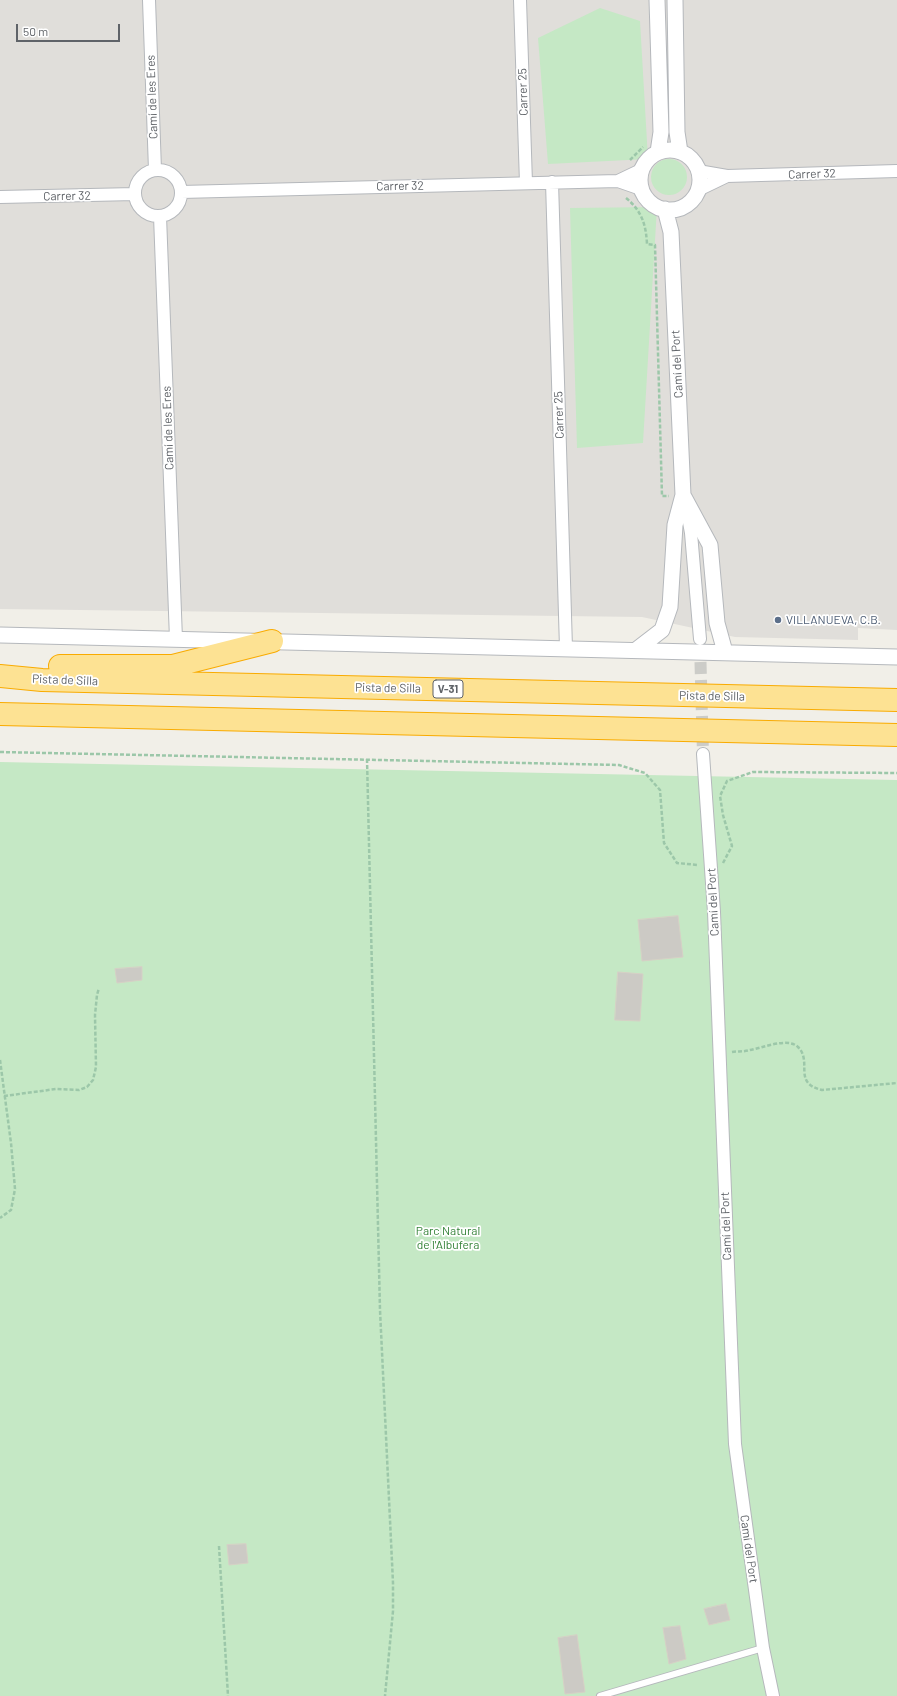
<!DOCTYPE html>
<meta charset="utf-8">
<style>
body{margin:0}
#map{position:relative;width:897px;height:1696px;overflow:hidden;background:#f1efe8;font-family:Barlow,sans-serif}
canvas{display:block}
.scale{position:absolute;left:16px;top:24px;width:104px;height:18px;box-sizing:border-box;border:2px solid #5f6368;border-top:0;padding-left:5px;font-size:12px;line-height:14px;white-space:nowrap;color:#5f6368;-webkit-text-stroke:3px #fff;paint-order:stroke}
</style>
<div id="map">
<canvas width="897" height="1696"></canvas>
<div class="scale">50 m</div>
</div>
<script>
const ctx = document.querySelector('canvas').getContext('2d');
ctx.lineJoin = 'round';
function fill(path, color) { ctx.fillStyle = color; ctx.fill(path, 'evenodd'); }
function trace(path, color, width, dash) { ctx.strokeStyle = color; ctx.lineWidth = width; ctx.lineCap = dash ? 'butt' : 'round'; ctx.setLineDash(dash || []); ctx.stroke(path); }
function write(font, color, halo, rows, align = 'center') {
  ctx.font = font + ' Barlow,sans-serif'; ctx.lineWidth = 3.5; ctx.setLineDash([]); ctx.textBaseline = 'middle'; ctx.strokeStyle = halo; ctx.fillStyle = color; for (const [text, x, y, turn = 0] of rows) {
    ctx.save(); ctx.translate(x, y); ctx.rotate((+turn || 0) * Math.PI / 180); ctx.textAlign = isNaN(turn) ? turn : align; if (halo) ctx.strokeText(text, 0, 0); ctx.fillText(text, 0, 0); ctx.restore();
  }
}
fill(new Path2D(`
 M0,0H897V630L858,628V640L735,637L642,617L0,609Z`), '#e0deda');
fill(new Path2D(`
 M600,8L640,21L648,159L548,164L538,38Z
 M651 177a18 18 0 1 1 36 0a18 18 0 1 1-36 0Z
 M657,207L643,443L577,448L570,208Z
 M0,762L897,780V1696H0Z`), '#c5e8c5');
const building = new Path2D(`
 M678,916L683,957L642,961L638,920Z
 M142,967V980L117,983L115,969Z
 M618,972L643,974L640,1021L615,1020Z
 M246,1544L248,1563L229,1565L227,1545Z
 M726,1604L730,1620L709,1625L704,1609Z
 M680,1626L686,1659L669,1664L663,1628Z
 M577,1635L585,1692L565,1694L558,1638Z`);
fill(building, '#cccac5');
trace(building, '#d6d1c6', 1);
trace(new Path2D(`
 M700,644L703,754`), '#ccccc8', 12, [12, 6]);
const service = new Path2D(`
 M600,1696L763,1648`);
const minor = new Path2D(`
 M149,0L155,170
 M520,0L526,183
 M135 193a23 23 0 1 1 46 0a23 23 0 1 1-46 0Z
 M698,171L727,176L897,171
 M618,181L641,170
 M552,182L566,648
 M698,190L727,176
 M181,192L618,181L641,189
 M0,197L135,194
 M160,216L176,639
 M686,506L691,533L700,639
 M703,754L714,912L735,1444L763,1648L773,1696`);
const tertiary = new Path2D(`
 M657,0L661,132L658,152
 M675,0L677,132L680,152
 M640 180a30 30 0 1 1 60 0a30 30 0 1 1-60 0Z
 M683,495L710,545L717,623L725,652
 M0,635L897,657
 M636,650L662,630L670,607L675,525L683,495L671,232L665,209`);
const motorway = new Path2D(`
 M60,666H173L272,641
 M0,676L42,680L897,700
 M0,714L897,735`);
trace(service, '#b5b8bc', 8);
trace(minor, '#b5b8bc', 14);
trace(tertiary, '#b5b8bc', 17);
trace(motorway, '#f9ab00', 24);
trace(new Path2D(`
 M630,160L643,147
 M626,198C642,211 646,225 647,244L655,245L662,496H669
 M0,752L619,765L645,773L660,790L664,843L677,863L698,865
 M367,759L380,1310L393,1583V1611L385,1696
 M723,863L732,846L723,815L720,796L727,781L753,772L897,773
 M732,1052C738,1051 744,1052 750,1050C762,1048 788,1037 798,1047C813,1062 792,1083 822,1090L897,1083
 M0,1060L11,1143L15,1189L11,1210L0,1218
 M4,1096L56,1089L79,1090L87,1087L93,1080L96,1067L95,1015L97,995L99,988
 M219,1546L228,1696`), '#9cc7a9', 2.5, [4, 2]);
trace(service, '#fff', 6);
trace(minor, '#fff', 12);
trace(tertiary, '#fff', 15);
trace(motorway, '#fde293', 22);
for (const [x, y, r, color] of [
 [778,620,4,"#5c6f8a"]
]) { const dot = new Path2D(); dot.arc(x, y, r, 0, 2 * Math.PI); ctx.fillStyle = color; ctx.fill(dot); trace(dot, '#fff', 1.5); }
for (const [x, y, w] of [
 [448,689,30]
]) { const box = new Path2D(); box.roundRect(x - w / 2, y - 9, w, 18, 3); ctx.fillStyle = '#fff'; ctx.fill(box); trace(box, '#5f6368', 1); }
write('bold 11px', '#5f6368', null, [
 ["V-31",448,689]
]);
write('12px', '#5f6368', '#fff', [
 ["Carrer 25",523,92,-92],
 ["Camí de les Eres",152,97,-92],
 ["Carrer 32",812,174,-2],
 ["Carrer 32",400,186,-1],
 ["Carrer 32",67,196,-1],
 ["Camí del Port",677,364,-93],
 ["Carrer 25",559,415,-92],
 ["Camí de les Eres",168,428,-92],
 ["Pista de Silla",65,680,2],
 ["Pista de Silla",388,688,1],
 ["Pista de Silla",712,696,1],
 ["Camí del Port",713,902,-93],
 ["Camí del Port",726,1226,-92],
 ["Camí del Port",749,1549,82]
]);
write('12px', '#4e5e75', '#fff', [
 ["VILLANUEVA, C.B.",786,620]
], 'left');
write('12px', '#348238', '#fff', [
 ["Parc Natural",448,1231],
 ["de l'Albufera",448,1245]
]);
</script>
